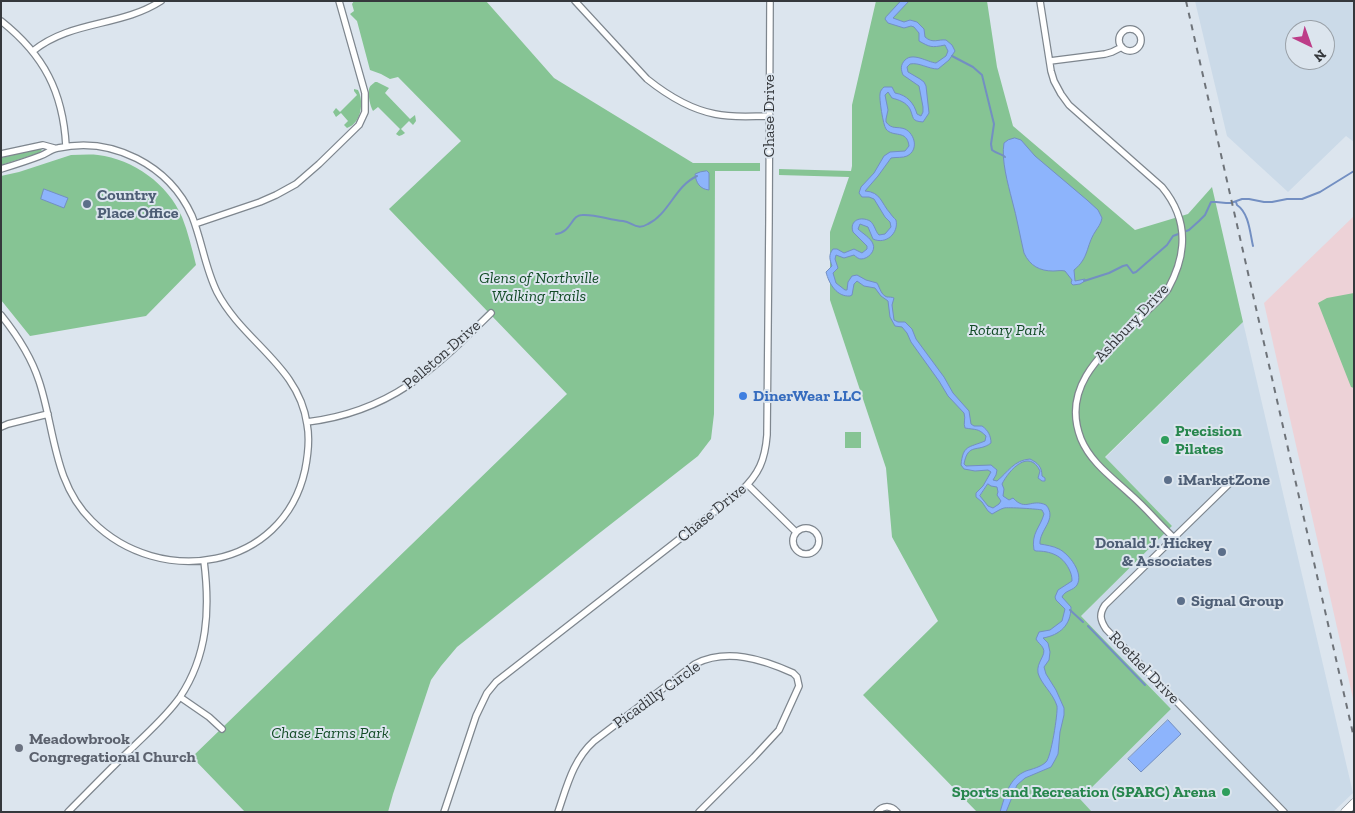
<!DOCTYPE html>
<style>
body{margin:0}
#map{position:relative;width:1355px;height:813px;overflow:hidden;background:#dce5ee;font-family:"Zilla Slab",serif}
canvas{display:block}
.frame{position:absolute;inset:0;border:2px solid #35383c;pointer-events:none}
.north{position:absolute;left:1285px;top:20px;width:50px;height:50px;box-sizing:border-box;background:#dce5ee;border:1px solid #99a0a7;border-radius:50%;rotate:138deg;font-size:14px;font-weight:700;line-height:20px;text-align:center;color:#35383c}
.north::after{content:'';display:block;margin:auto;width:18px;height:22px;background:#bd3d88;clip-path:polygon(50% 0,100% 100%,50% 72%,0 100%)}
</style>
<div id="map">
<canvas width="1355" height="813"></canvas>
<div class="frame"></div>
<div class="north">N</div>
</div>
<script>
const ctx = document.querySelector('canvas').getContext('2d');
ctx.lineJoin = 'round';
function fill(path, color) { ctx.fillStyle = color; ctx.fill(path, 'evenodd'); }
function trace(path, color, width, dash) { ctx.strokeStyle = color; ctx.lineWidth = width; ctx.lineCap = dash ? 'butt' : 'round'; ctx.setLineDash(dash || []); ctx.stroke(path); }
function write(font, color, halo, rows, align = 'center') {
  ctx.font = font + ' "Zilla Slab",serif'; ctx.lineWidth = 4; ctx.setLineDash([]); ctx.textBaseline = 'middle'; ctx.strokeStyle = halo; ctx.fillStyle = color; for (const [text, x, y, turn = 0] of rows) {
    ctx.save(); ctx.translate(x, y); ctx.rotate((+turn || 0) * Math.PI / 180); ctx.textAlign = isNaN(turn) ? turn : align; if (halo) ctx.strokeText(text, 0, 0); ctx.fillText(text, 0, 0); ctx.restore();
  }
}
fill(new Path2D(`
 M1195,1H1354V142L1346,136L1288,192L1227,136ZM1295,30H1325V60H1295Z
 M1243,322L1353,793L1333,812H1092L1079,799L1171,709L1081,616L1172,526L1105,458Z`), '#cbdae8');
fill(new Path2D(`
 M1354,216V703L1264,303Z`), '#edd2d7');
fill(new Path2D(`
 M354,1H486L554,78L693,163H760V171H715L714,414L711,439L698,456L597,535L457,647L441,666L431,680L393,794L388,812H245L192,757L567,394L389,209L461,141L398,77L390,79L381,74L370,70L357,21L350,14L354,11L352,4Z
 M876,1H987L997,67L1013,126L1135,230L1188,214L1212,187L1243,322L1105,457L1172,526L1081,616L1171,709L1080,799L1092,812H977L863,695L938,621L892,537L886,468L830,300V232L849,177L779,175V169L851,171L852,166V105Z
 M375,82H377L389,88L385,93L410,119L415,115L416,121L413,125L409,121L401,129L405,133L402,135L399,136L396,134L400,129L378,107L373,111C370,106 368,95 369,89C370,85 372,85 375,82Z
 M354,89L358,90C364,101 362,123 347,128L344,125L348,121L341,113L336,117L333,112L336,108L340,112L357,95L354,91Z
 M40,148L42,150L39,153L1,165V158Z
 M71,155C80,155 89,154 98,155C133,159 168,184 182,217C188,232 192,249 196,265L146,316L30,336L1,300V176L19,172Z
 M1354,293V388L1351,387L1318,303L1327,298Z
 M845,432H861V448H845Z`), '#86c494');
const water = new Path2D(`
 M901,1H909L893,18L904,22L910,20L917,22L924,29L925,37C933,44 938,39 946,40L952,45L955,51L949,60L938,69C928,69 919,62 910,64L907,67L908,72L920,79L924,82L926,86L929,113L923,122C911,121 914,118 910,109C906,102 899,100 892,98L888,92L885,95L888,110L886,119V122C892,130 897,126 905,129C915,134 919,150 907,156C903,158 896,157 891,158L878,176L865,191C881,192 881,203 890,213C892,216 894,218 896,220C899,233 886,245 873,239L868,227L860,224L858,229C862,233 871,238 873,244C876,251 868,259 861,259C859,259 856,257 854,255L844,258L836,255L835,259L838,268L833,273L836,283L845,290H847L848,282L852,276L857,275L866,280L877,283C880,288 881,295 887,297C889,297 892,297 894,298L892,305L894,320L898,322H905L912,329L916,339L944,377L953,393L969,411L971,424L974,426H982C988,430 991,436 991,443C978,453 968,442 964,464L966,466L991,465L997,470L996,475L993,480L997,481C1008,472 1014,460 1030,459C1038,463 1042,467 1042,476L1045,478V481H1042L1038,478L1040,471C1029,448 1009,470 1002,484L1004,489L1003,496L1009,500L1013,498C1026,512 1031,498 1046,505C1058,519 1039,530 1040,544C1046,545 1053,546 1059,549C1069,554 1084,573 1077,585C1073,591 1065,590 1062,597L1071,607C1071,625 1060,635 1043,638L1048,643L1050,652L1049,660L1044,667L1046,674L1056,690L1064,708V715L1060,732L1058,754L1055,760L1051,767L1025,778L1017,785L1006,812H1000C1005,796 1009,778 1026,771C1032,769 1041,767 1046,762C1051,758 1058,713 1057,706C1053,693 1041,684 1038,673C1036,662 1047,655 1043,648C1041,644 1038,643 1036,639L1039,632L1050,630L1062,621L1065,609L1056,600L1055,597L1058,590L1072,581C1072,576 1071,573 1069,569C1062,555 1050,551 1036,551L1034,550C1031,533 1040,528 1044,514L1042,510C1039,509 1007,507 1004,508C1000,509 996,512 992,514L988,511L982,502L976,497V493L983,486L991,472L988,470L975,471L964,469L961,465C963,445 968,448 985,441L986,436C978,428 976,430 965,428C963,423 966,419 964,413L948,396L939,381L911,342L907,333L902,327L895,326L890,317L888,301L881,296L875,288L864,286L857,281L854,284L852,295L850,296C837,297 829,284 826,272L832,266C830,260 828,255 833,249H837L844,253L854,249L862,253L867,249V246L853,232C849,220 861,216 870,221C875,225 875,231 879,235L885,234L891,227L890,222L885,217L874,199L869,197H862L859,193L861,187L874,173L884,156L890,152L905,151L909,146C907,129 893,138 886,129C883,125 879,98 880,94C880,91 882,89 884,87H892L895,93C907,95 914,103 917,114L921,116L923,112V107L919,86L903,75C901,70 900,65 905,60C913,52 927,62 936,63L946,56L948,51L945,45C931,48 930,47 919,41V33L914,27L911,26L904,28L888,23L885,19L886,17ZM988,484L991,486L997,487L998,492L997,495L1001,501L999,504L993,508L988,506L980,496Z
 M1015,138L1021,140L1035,156L1087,200L1098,210L1102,218C1101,224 1098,227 1095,232C1086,246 1089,258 1074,270L1075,281L1085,279V281L1080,284L1073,285L1071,283L1072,280L1065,271C1061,270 1057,271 1053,271C1040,271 1030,266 1024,253C1020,236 1017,218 1012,200C1008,184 1001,160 1004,143L1008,140Z
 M707,171L709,173V190C700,189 696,183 695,174L700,172Z
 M44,189L68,198L64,208L41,199Z
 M1168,720L1181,734L1141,772L1128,759Z`);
fill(water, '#8db4fc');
trace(water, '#738fc2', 1);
trace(new Path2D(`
 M952,56L973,67L982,75L994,124L991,144L992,150C997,154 1003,154 1005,157
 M1236,202L1237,205C1249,213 1250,233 1253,246
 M556,234C572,232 571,215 582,215C596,214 609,220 623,221C633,222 636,231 648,224C669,214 675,186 697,176
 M1084,281L1109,273L1123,266L1127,265L1133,273L1136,272L1167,245L1173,236L1189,230L1199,221L1205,215L1211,202H1216L1226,203H1231L1242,199H1249L1264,202H1272L1287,199H1302L1320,192L1354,171
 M1070,610L1083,622
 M1088,626L1145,685`), '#738fc2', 2);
const street = new Path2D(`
 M575,1L647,79C667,95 689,109 715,114C733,118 752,116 769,116
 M1040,1L1051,71L1054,81L1061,94L1069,105L1162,187C1176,204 1184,224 1182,246C1181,261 1175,276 1168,289C1162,298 1152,306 1144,314C1109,348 1059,383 1081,439C1091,463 1113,478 1131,495C1146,508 1159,524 1174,538
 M1,21C44,55 63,92 66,146
 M1119 40a11 11 0 1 1 22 0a11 11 0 1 1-22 0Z
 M33,51C71,20 121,27 161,1
 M1050,61L1105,54L1112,52L1122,47
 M1,154L43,145L54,148
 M1,169C14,165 27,161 40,156C46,154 51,149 58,148C112,136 169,165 192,216C202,241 205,268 217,292C243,342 299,366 307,424C310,439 308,455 305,470C283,570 160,589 92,521C53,483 55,429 39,381C31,356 17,335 1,315
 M195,224L260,202L276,195L296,184L319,164L359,125L365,112V93L339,1
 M307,422C391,412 434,369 491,313
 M1,427L8,424L48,414
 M1234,479L1105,605C1099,614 1100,620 1106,629L1284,812
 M748,485L796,532
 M793 541a13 13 0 1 1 26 0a13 13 0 1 1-26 0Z
 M180,697L209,717L222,729
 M68,812C89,791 109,770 130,750C147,733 166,717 180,697C208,655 210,609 204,561
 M444,812L476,716L487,693L496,682L741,491C759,474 765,460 767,435L769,221L770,1
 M558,812C567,786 573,760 594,741L695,664C727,648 762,659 793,673L797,677L799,686L779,730L754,757L699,812
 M877,812C883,805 891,805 897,812`);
const secondary = new Path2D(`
 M1345,812L1354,803`);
trace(street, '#7e868e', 8);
trace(secondary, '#7e868e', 9);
trace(street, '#fff', 5.5);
trace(secondary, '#fff', 8);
trace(new Path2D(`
 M1186,1L1354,738`), '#6e7379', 2, [6, 6]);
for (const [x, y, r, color] of [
 [87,204,5,"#5c6f8a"],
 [743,396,5,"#3f7fe0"],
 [1165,440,5,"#2e9e5b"],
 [1168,480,5,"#5c6f8a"],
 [1222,552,5,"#5c6f8a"],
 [1181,601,5,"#5c6f8a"],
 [19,748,5,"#6b7280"],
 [1226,792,5,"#2e9e5b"]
]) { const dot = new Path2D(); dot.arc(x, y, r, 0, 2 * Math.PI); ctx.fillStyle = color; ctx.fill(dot); trace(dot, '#dce5ee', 2); }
write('16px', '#35383c', '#dce5ee', [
 ["Chase Drive",769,116,-90],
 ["Ashbury Drive",1132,323,-47],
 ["Pellston Drive",442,355,-41],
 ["Chase Drive",712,513,-39],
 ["Roethel Drive",1144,668,46],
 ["Picadilly Circle",657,695,-36]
]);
write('bold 16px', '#4e5e75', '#dce5ee', [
 ["Country",97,195],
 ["Place Office",97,213],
 ["iMarketZone",1178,480],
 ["Donald J. Hickey",1212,543,"right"],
 ["& Associates",1212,561,"right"],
 ["Signal Group",1191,601]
], 'left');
write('italic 16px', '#124b26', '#dce5ee', [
 ["Glens of Northville",539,278],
 ["Walking Trails",539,296],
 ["Rotary Park",1007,330],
 ["Chase Farms Park",330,733]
]);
write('bold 16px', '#366cbe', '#dce5ee', [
 ["DinerWear LLC",753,396]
], 'left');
write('bold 16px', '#27864d', '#dce5ee', [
 ["Precision",1175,431],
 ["Pilates",1175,449],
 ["Sports and Recreation (SPARC) Arena",1216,792,"right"]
], 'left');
write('bold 16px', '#5b616d', '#dce5ee', [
 ["Meadowbrook",29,739],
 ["Congregational Church",29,757]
], 'left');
</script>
